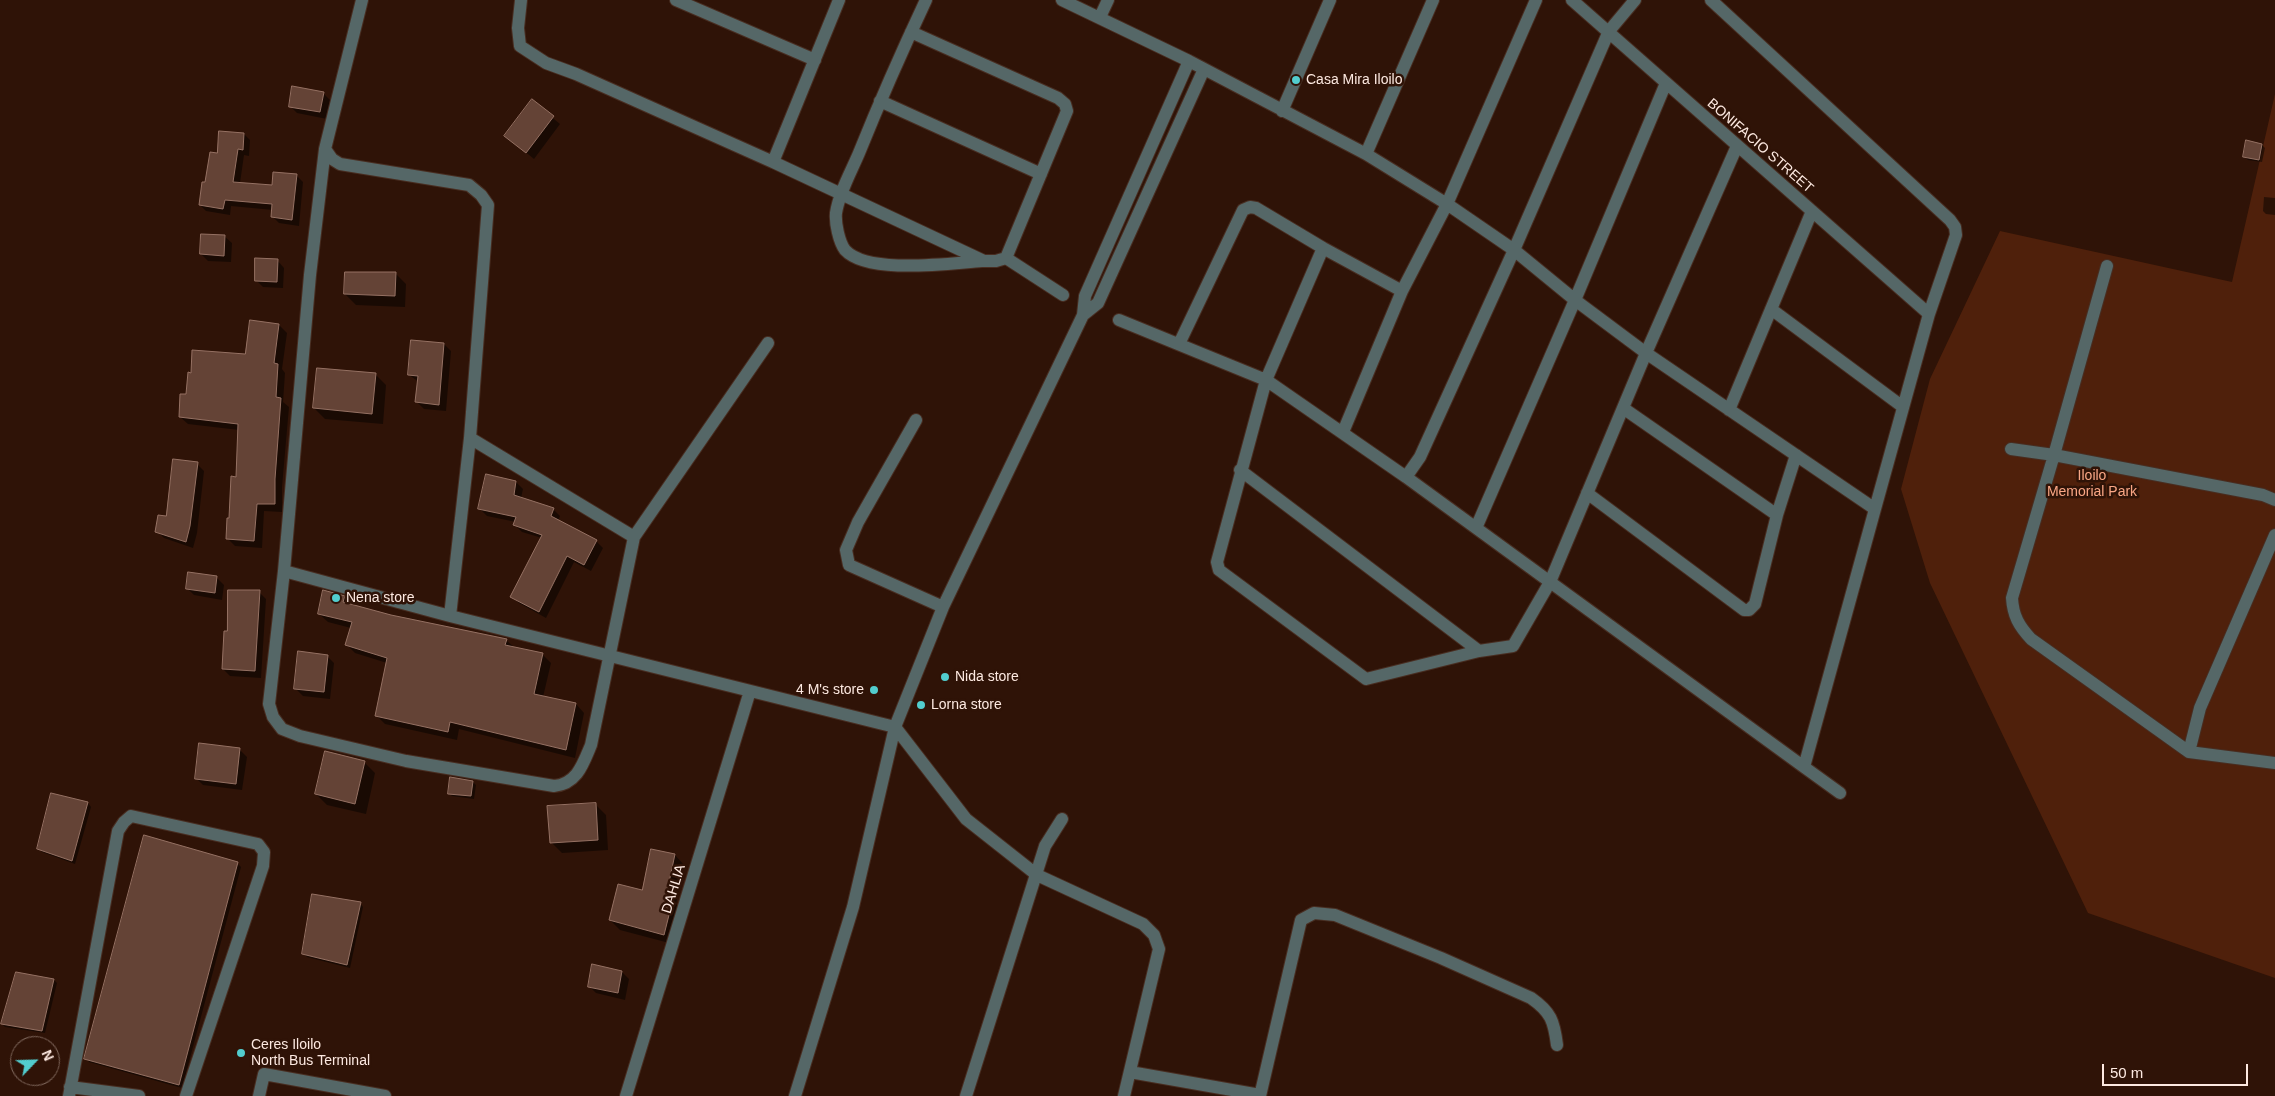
<!DOCTYPE html>
<style>
body{margin:0}
#map{position:relative;width:2275px;height:1096px;overflow:hidden;background:#2f1307;font-family:Helvetica,sans-serif}
canvas{display:block}
.north{position:absolute;left:10px;top:1036px;width:50px;height:50px;box-sizing:border-box;background:#2f1307;border:1px solid #81695e;border-radius:50%;rotate:66deg;font-size:14px;font-weight:700;line-height:20px;text-align:center;color:#fde9e1}
.north::after{content:'';display:block;margin:auto;width:18px;height:22px;background:#52cdce;clip-path:polygon(50% 0,100% 100%,50% 72%,0 100%)}
.scale{position:absolute;left:2102px;top:1064px;width:146px;height:22px;box-sizing:border-box;border:2px solid #fde9e1;border-top:0;padding-left:6px;font-size:15px;line-height:18px;white-space:nowrap;color:#fde9e1;-webkit-text-stroke:4px #2f1307;paint-order:stroke}
</style>
<div id="map">
<canvas width="2275" height="1096"></canvas>
<div class="north">N</div>
<div class="scale">50 m</div>
</div>
<script>
const ctx = document.querySelector('canvas').getContext('2d');
ctx.lineJoin = 'round';
function fill(path, color) { ctx.fillStyle = color; ctx.fill(path, 'evenodd'); }
function trace(path, color, width, dash) { ctx.strokeStyle = color; ctx.lineWidth = width; ctx.lineCap = dash ? 'butt' : 'round'; ctx.setLineDash(dash || []); ctx.stroke(path); }
function write(font, color, halo, rows, align = 'center') {
  ctx.font = font + ' Helvetica,sans-serif'; ctx.lineWidth = 5; ctx.setLineDash([]); ctx.textBaseline = 'middle'; ctx.strokeStyle = halo; ctx.fillStyle = color; for (const [text, x, y, turn = 0] of rows) {
    ctx.save(); ctx.translate(x, y); ctx.rotate((+turn || 0) * Math.PI / 180); ctx.textAlign = isNaN(turn) ? turn : align; if (halo) ctx.strokeText(text, 0, 0); ctx.fillText(text, 0, 0); ctx.restore();
  }
}
fill(new Path2D(`
 M2275,94V978L2088,913L1930,583L1901,489L1930,379L2000,231L2232,282Z`), '#4f200b');
fill(new Path2D(`
 M323,93L330,100L327,119L297,113L290,106Z
 M532,101L560,124L534,159L506,136Z
 M244,134L250,140L249,156L244,155L240,183L273,186L296,175L303,182L299,226L279,223L272,216L273,210L231,206L230,215L206,211L200,205L218,154Z
 M2262,145L2265,148L2262,162L2248,160L2244,156Z
 M2264,197L2275,198V215L2266,214L2263,211Z
 M224,236L232,243L231,262L208,261L201,254Z
 M277,260L284,268L283,288L263,287L256,280Z
 M395,273L406,284L405,307L356,305L345,294Z
 M251,322L279,325L287,333L282,369L285,373L283,402L289,407L282,487V512L264,511L262,548L235,546L227,538L237,478L239,430L188,424L180,417L192,374L246,355Z
 M444,344L451,351L446,411L424,409L417,402L419,382L409,375Z
 M375,374L386,385L383,424L325,419L314,408Z
 M197,464L204,471L197,533L193,548L164,538L157,531L167,518Z
 M487,476L516,482L523,489L521,498L553,509L560,516L558,521L596,541L603,548L591,571L574,562L546,618L519,603L512,596L542,538L522,532L515,525L516,522L487,516L480,509Z
 M217,578L224,585L222,600L194,595L187,588Z
 M259,592L266,599L261,678L230,676L223,669L228,633Z
 M344,597L353,606L391,616L506,640L515,648L542,654L551,663L543,697L576,704L584,713L575,758L459,729L457,740L385,724L376,715L387,663L355,653L347,645L351,628L328,622L319,614Z
 M327,656L334,663L330,699L303,696L296,689Z
 M240,750L247,757L242,790L203,785L196,778Z
 M364,762L375,773L366,814L327,805L316,794Z
 M473,782L476,785L474,799L452,796L449,793Z
 M52,794L88,803L91,807L75,864L42,852L39,848Z
 M596,805L606,815L608,850L562,853L551,842Z
 M675,855L684,865L676,904L682,910L673,944L620,930L610,920L643,892Z
 M238,864L241,867L182,1088L89,1062L86,1058Z
 M360,903L363,907L350,968L307,957L304,954Z
 M622,972L629,979L625,1000L596,993L589,986Z
 M17,973L54,980L57,983L45,1033L5,1027L2,1024Z`), '#0007');
const building = new Path2D(`
 M292,86L324,92L320,112L289,107Z
 M532,99L554,116L526,153L504,136Z
 M219,131L244,133L243,150L238,149L233,182L272,185L273,172L297,174L292,220L271,217L272,204L225,200L223,209L199,205L202,182H205L210,152L217,153Z
 M2246,140L2262,144L2259,160L2243,157Z
 M201,234L225,235L224,256L200,254Z
 M255,258L278,259L277,282L255,281Z
 M345,272H396L395,296L344,294Z
 M250,320L279,324L274,363L278,364L276,397L281,398L275,479V504H257L254,541L226,539L227,518H229L231,476L236,477L238,424L179,417L180,394H186L188,372L191,373L192,350L245,354Z
 M411,340L444,343L439,405L415,402L418,376L408,375Z
 M317,368L376,373L372,414L313,408Z
 M173,459L198,462L190,526L186,542L155,532L158,515L166,516Z
 M486,474L516,481L514,495L554,508L551,516L597,540L584,565L567,556L539,612L510,597L542,535L513,525L516,517L478,509Z
 M188,572L217,576L215,593L186,589Z
 M228,590H260L255,671L222,669L224,631H227Z
 M323,590L345,596L343,602L391,615L507,639L505,645L543,653L534,694L576,703L566,750L450,722L448,732L375,716L387,658L345,645L352,622L318,614Z
 M298,651L328,655L324,692L294,689Z
 M199,743L240,748L236,784L195,779Z
 M325,751L365,761L355,804L315,794Z
 M450,777L473,781L471,796L448,794Z
 M51,793L88,802L72,861L37,849Z
 M596,803L598,840L550,843L547,806Z
 M144,835L238,862L179,1085L84,1059Z
 M651,849L675,854L666,897L673,899L664,935L609,920L618,884L642,890Z
 M312,894L361,902L347,965L302,954Z
 M592,964L622,971L618,993L588,987Z
 M16,972L54,979L42,1031L1,1024Z`);
fill(building, '#644336');
trace(building, '#957163', 1);
const minor = new Path2D(`
 M362,0L325,149L310,275L284,571L450,616L895,727L966,819L1037,875L1143,924L1154,935L1159,949L1124,1096
 M521,0L518,28L520,46L546,63L576,74L773,162
 M676,0L815,60
 M839,0L773,162L984,261H996L1006,258L1063,295
 M926,0C902,51 880,101 859,153C851,172 839,193 836,213C835,223 839,242 845,250C868,275 950,263 982,261
 M1062,0L1189,61L1366,154L1447,204L1514,250L1575,300L1646,353L1875,509L1804,767L1406,477
 M1572,0L1929,314
 M1711,0L1950,220L1955,227L1956,235L1929,314L1875,509
 M1100,17L1108,0
 M911,32L1058,98L1065,104L1067,111L1006,258
 M880,101L1041,174
 M1282,111L1330,0
 M325,149L332,159L340,164L469,185L481,195L488,205L470,438L634,537
 M1366,154L1433,0
 M1323,248L1402,291
 M2107,266L2054,455L2012,598C2013,616 2019,626 2031,639L2189,752L2275,763
 M1771,309L1903,407
 M1083,315L1098,303L1204,69
 M1119,320L1266,380L1406,477L1420,457L1514,250L1609,31L1635,0
 M1179,344L1243,210L1250,207L1256,208L1323,248L1266,380L1217,562L1219,570L1366,679L1479,651L1513,646L1550,582L1646,353L1737,146
 M1623,408L1777,515
 M1729,410L1812,211
 M916,420L858,522L846,550L849,565L943,607
 M1343,432L1402,291L1447,204L1536,0
 M2011,449L2054,455L2263,495L2275,500
 M1240,470L1479,651
 M1587,493L1744,610H1749L1755,604L1777,515L1796,455
 M1476,528L1575,300L1666,83
 M284,571L269,704L273,717L282,729L300,736L406,761L554,786C577,784 583,764 591,745L634,537L768,343
 M450,616L470,438
 M2189,752L2200,708L2275,535
 M1804,767L1840,793
 M1130,1072L1260,1095
 M70,1087L139,1096
 M69,1096L118,831L124,822L131,816L258,844L264,852L263,866L186,1096
 M259,1096L264,1074L385,1096
 M626,1096L750,691
 M795,1096L853,907L895,727L943,607L1083,315L1085,296L1189,61
 M966,1096L1045,846L1062,819
 M1260,1096L1301,920L1314,913L1335,915L1441,958L1531,998C1551,1012 1554,1021 1557,1045`);
trace(minor, '#482d21', 14);
trace(minor, '#556767', 12);
for (const [x, y, r, color] of [
 [1296,80,5,"#52cdce"],
 [336,598,5,"#52cdce"],
 [945,677,5,"#52cdce"],
 [874,690,5,"#52cdce"],
 [921,705,5,"#52cdce"],
 [241,1053,5,"#52cdce"]
]) { const dot = new Path2D(); dot.arc(x, y, r, 0, 2 * Math.PI); ctx.fillStyle = color; ctx.fill(dot); trace(dot, '#2f1307', 2); }
write('14px', '#fde9e1', '#2f1307', [
 ["Casa Mira Iloilo",1306,80],
 ["Nena store",346,598],
 ["Nida store",955,677],
 ["4 M's store",864,690,"right"],
 ["Lorna store",931,705],
 ["Ceres Iloilo",251,1045],
 ["North Bus Terminal",251,1061]
], 'left');
write('14px', '#fde9e1', '#2f1307', [
 ["BONIFACIO STREET",1760,146,41],
 ["DAHLIA",674,889,-73]
]);
write('14px', '#faa685', '#2f1307', [
 ["Iloilo",2092,476],
 ["Memorial Park",2092,492]
]);
</script>
